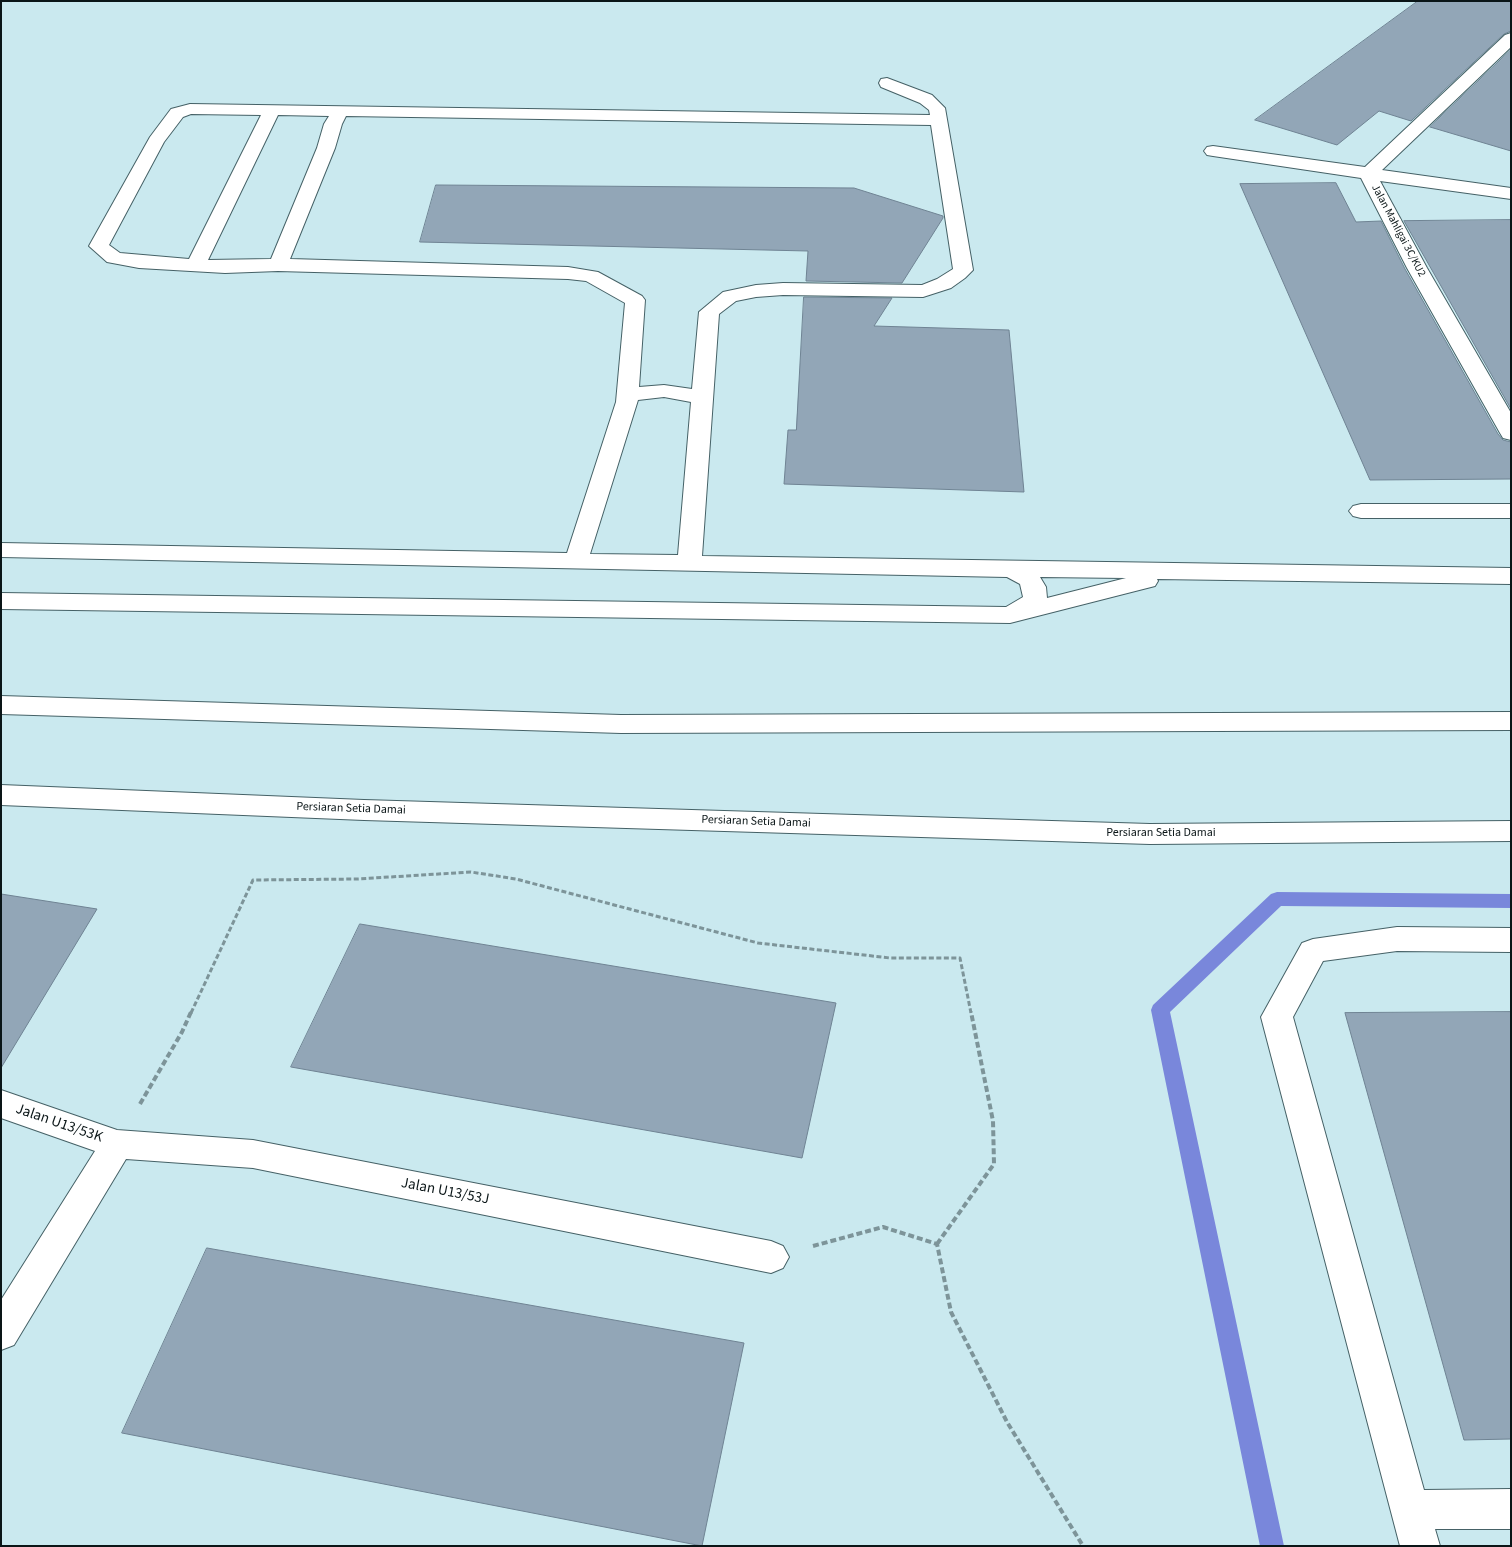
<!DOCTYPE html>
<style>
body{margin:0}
#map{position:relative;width:1512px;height:1547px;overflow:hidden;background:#cae9ef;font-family:"Source Sans 3",sans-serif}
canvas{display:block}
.frame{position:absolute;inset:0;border:2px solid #0a1517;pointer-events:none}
</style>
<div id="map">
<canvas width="1512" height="1547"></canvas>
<div class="frame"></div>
</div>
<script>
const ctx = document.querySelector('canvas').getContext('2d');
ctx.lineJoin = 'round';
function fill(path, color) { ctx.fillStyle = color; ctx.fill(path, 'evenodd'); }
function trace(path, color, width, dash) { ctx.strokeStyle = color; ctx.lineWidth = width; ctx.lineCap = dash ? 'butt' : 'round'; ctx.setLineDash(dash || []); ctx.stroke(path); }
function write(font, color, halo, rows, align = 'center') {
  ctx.font = font + ' "Source Sans 3",sans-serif'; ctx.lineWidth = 4.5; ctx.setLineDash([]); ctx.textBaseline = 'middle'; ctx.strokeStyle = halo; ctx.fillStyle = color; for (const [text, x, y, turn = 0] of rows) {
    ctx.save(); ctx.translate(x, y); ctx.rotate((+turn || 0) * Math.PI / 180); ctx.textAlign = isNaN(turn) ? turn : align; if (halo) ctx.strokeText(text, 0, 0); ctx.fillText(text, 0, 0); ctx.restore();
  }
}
fill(new Path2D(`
 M1277,892L1511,894V908L1281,906L1170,1012L1284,1546H1260L1151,1010L1153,1005L1271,894Z`), '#7987db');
const building = new Path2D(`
 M1418,1H1511V31L1504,34L1411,121L1379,111L1337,145L1255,120Z
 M1511,50V151L1430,127Z
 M1336,183L1356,222L1381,221L1405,269L1498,434L1503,440L1511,442V479L1370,480L1240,184Z
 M436,185L854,188L943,216V218L902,283L806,281L808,251L420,242Z
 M1511,220V409L1404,221Z
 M804,297L892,298L874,326L1009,330L1024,492L784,484L788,430H796Z
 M1,894L97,909L1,1068Z
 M360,924L836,1003L802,1158L291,1067Z
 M1511,1012V1439L1464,1440L1345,1013Z
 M207,1248L744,1343L702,1546L122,1433Z`);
fill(building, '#92a6b7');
trace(building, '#6f8393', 1);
const service = new Path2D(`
 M887,78L932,95L945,108L973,270L965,278L951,288L923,297L783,295L756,297L736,301L719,314L702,556L1511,568V584L1157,579L1158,581L1155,586L1010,623L1,609V593L1006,607L1023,597L1020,584L1007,577L1,557V543L567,553L616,402L625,303L586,281L568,279L278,271L225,273L139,268L107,262L89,246L150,137L171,109L190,104L930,115L929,110L920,103L881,87L879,83L881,79ZM191,114L261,115L189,259L120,253L109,245L164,142L183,117ZM278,115L329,116L324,124L317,148L271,259L208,260ZM346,116L931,125L953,269L937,279L922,285L783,283L756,285L723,292L699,312L692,389L664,385L639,387L645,300L642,296L598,272L568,267L290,259L335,148L342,124ZM664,397L691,402L678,555L590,554L638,400ZM1040,577L1126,578L1047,598L1046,587Z`);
const minor = new Path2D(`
 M1511,33V47L1382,170L1511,188V199L1380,181L1427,268L1511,413V440L1503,438L1500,433L1407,268L1361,178L1213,156L1207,155L1204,151L1207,147L1213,146L1365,167L1505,35Z
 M1361,504H1511V518H1361L1353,516L1349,511L1353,506Z
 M1397,927L1511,928V952L1397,951L1323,961L1293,1017L1424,1490L1511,1489V1529H1435L1440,1546H1400L1261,1017L1302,943L1313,939Z
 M1,1090L117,1130L253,1140L771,1241L783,1246L789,1257L783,1268L771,1273L253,1168L126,1159L14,1345L1,1350V1300L95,1151L1,1118Z`);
const tertiary = new Path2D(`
 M1,696L621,715L1511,712V730L621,733L1,714Z
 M1,785L364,800L1150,824L1511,821V841L1150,844L364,820L1,805Z`);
trace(service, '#456166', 2);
trace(minor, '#456166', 2);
trace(tertiary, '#456166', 2);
trace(new Path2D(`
 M191,1013L253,880L357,879L471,872L516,879L758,943L890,958H960L971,1013`), '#7d9499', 3, [5, 2.5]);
trace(new Path2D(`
 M140,1104L182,1032L191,1012
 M937,1244L994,1164L993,1121L971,1012
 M813,1246L883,1227L937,1244L951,1312L1007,1422L1083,1546`), '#7d9499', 4, [6, 3]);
fill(service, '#fff');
fill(minor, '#fff');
fill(tertiary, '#fff');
write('11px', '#0a1517', '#fff', [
 ["Jalan Mahligai 3C/KU2",1398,231,62]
]);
write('12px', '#0a1517', '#fff', [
 ["Persiaran Setia Damai",351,809,2],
 ["Persiaran Setia Damai",756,822,2],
 ["Persiaran Setia Damai",1161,833]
]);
write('15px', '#0a1517', '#fff', [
 ["Jalan U13/53K",59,1124,19],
 ["Jalan U13/53J",445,1192,11]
]);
</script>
